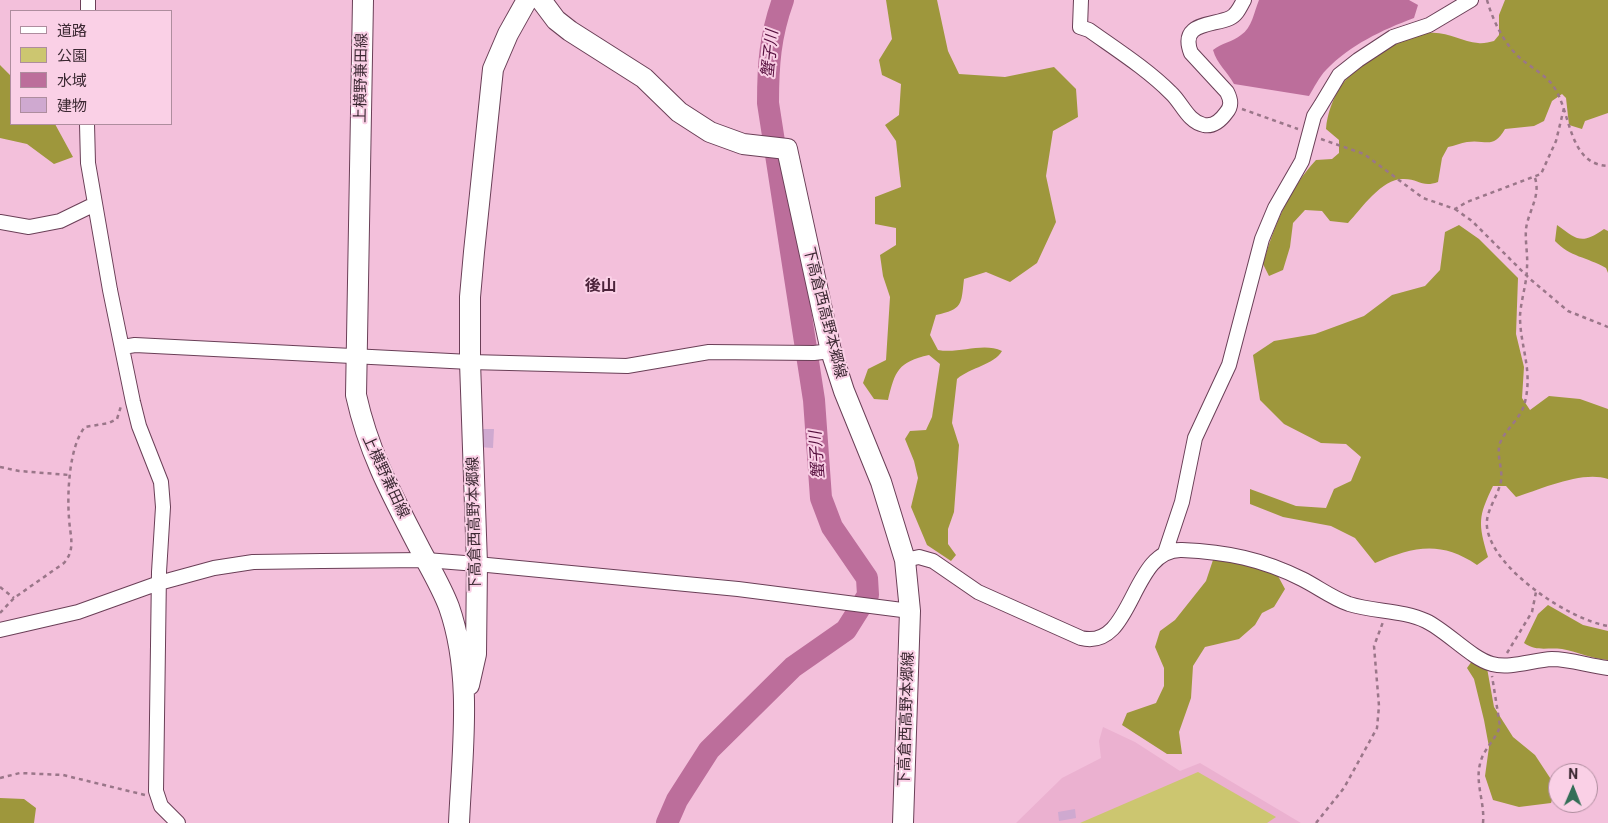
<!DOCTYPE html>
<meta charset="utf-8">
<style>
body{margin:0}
#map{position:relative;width:1608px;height:823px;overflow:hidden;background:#f3c0db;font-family:Roboto,"Noto Sans JP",sans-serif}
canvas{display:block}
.legend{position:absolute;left:10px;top:10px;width:162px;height:115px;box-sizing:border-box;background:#fad0e6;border:1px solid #ae8d9e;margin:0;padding:6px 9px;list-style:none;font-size:15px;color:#3b2832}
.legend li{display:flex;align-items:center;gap:10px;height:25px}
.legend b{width:25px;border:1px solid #ae8d9e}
.north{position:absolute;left:1548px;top:763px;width:50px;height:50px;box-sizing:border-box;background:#fad0e6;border:1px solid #ae8d9e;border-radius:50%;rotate:1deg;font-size:14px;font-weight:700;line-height:20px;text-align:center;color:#3b2832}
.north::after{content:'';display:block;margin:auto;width:18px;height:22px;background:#346e57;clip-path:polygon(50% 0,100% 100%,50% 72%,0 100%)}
</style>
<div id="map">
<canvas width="1608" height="823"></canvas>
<ul class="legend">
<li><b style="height:6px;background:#fff"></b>道路</li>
<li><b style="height:14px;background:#ccc670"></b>公園</li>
<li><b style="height:14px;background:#bc6e9b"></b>水域</li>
<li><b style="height:14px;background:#cfa9d0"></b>建物</li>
</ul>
<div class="north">N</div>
</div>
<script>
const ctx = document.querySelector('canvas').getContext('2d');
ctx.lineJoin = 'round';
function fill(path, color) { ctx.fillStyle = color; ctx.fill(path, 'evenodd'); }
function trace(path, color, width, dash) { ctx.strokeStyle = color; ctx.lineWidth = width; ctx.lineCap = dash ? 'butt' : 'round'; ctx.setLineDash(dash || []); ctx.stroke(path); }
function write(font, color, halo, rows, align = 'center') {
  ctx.font = font + ' Roboto,"Noto Sans JP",sans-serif'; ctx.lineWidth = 4; ctx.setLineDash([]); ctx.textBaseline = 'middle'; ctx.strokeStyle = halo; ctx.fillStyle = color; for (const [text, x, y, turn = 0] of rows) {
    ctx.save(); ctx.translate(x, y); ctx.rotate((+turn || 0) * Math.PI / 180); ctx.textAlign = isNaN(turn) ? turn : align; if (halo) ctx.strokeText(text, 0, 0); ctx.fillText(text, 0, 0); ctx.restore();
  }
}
fill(new Path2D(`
 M1103,727L1135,742L1180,771L1200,763L1301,823H1016L1062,778L1101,758L1099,741Z`), '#ebb1d0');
fill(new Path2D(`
 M1198,772L1276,817L1267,823H1080Z`), '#ccc670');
fill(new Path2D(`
 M886,0H937L948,51L959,74L1005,77L1054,67L1076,89L1078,117L1053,131L1046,176L1056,222L1037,263L1010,282L986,272L964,279C961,305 963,309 936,315L930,335L938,350C959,354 983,342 1002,351C994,365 971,367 957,379L952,423L959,445L954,512L948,529V544L956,555L951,561L927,545L911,507L918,478L914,461L905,439L910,431L926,430L932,417L940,364L929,355C898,362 895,371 888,400L874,399L863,383L868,369L886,360L890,297L883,276L880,255L896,245V228L875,224V197L901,187L896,141L885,125L899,115L901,84L882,75L879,60L892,39Z
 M1505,0H1608V113L1585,121L1582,129L1569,125L1566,98L1562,94L1552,101L1544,121L1534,126L1505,129C1493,150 1486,139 1467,142C1461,143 1454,146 1448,147L1442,158L1438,182C1422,188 1419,179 1404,179C1382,178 1362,208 1348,223L1330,221L1322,211L1305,210L1293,223L1290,247L1283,270L1269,276L1263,264C1274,226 1289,189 1316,160L1332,159L1339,153V140L1326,129C1327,114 1333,98 1341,86C1356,64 1403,36 1429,33C1447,31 1462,42 1478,43C1483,44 1489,42 1494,41L1499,35V15Z
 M0,65L11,76V124H55L73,157L54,164L27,144L0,138Z
 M1459,225L1479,239L1518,278L1516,334L1524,367L1522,398L1530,410L1549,396L1580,399L1608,409V479C1583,470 1541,489 1516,497L1506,486H1493C1478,517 1478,523 1488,557L1477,565C1440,540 1413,547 1375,563L1355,538L1331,526L1283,517L1250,504V489L1296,506L1326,508L1334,489L1351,481L1361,457L1346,444L1321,443L1284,424L1260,400L1253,355L1274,341L1315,334L1364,316L1392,295L1425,286L1440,270L1445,232Z
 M1557,225C1578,240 1581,245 1604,229L1608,231V273L1606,268C1587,257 1570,257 1555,241Z
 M1213,560L1247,564L1278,576L1285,589L1274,607L1262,613L1255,625L1239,639L1205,647L1193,666L1191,698L1179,732L1182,754H1167L1122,725L1127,713L1156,703L1164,686V668L1155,647L1160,631L1175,620L1206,581Z
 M1548,605L1583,625L1608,631V660C1592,659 1578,652 1562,649C1546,647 1538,652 1524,643L1538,614Z
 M1472,661L1487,668L1494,707L1513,737L1535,755L1556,787L1551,803L1519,807L1493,800L1485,776L1489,747L1484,720L1474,679L1467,668Z
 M0,798L24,799L36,808L34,823H0Z`), '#9e973c');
fill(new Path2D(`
 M1259,0H1409L1418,5L1414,18C1382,30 1350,45 1326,70C1319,77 1314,88 1309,96L1234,84C1227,71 1217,64 1213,50C1221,43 1233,42 1241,35C1252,28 1254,12 1259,0Z`), '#bc6e9b');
trace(new Path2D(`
 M667,823L677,800L709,750L793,667L846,630L868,595L867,578L832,527L821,498L814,400L768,103C768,65 770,36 783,0`), '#bc6e9b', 22);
fill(new Path2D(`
 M479,429H494L493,448L479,447Z
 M1075,809L1076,818L1059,821L1058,812Z`), '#cfa9d0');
const minor = new Path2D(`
 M1081,0L1080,27L1089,30C1117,50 1147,69 1171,93C1182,103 1188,122 1204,125C1213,127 1221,120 1226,113C1232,106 1231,100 1227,92L1191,53C1179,22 1212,26 1230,18C1237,15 1240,7 1244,0
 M88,11V0
 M87,124L88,163L110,290L133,402L139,426L161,482L163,507L159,572L156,791L161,806L178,823
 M0,222L29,227L60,221L95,204
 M123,347L135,345L470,362L627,366L709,352L814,353L831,351
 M1165,553L1182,502L1195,438L1229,365L1262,239L1275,208L1302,161L1314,116L1321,105L1339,75L1358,60L1393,37L1429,25L1471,0
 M905,560L919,557L933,561L978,592L1081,638C1134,651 1130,548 1182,550C1227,552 1262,559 1302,579C1318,587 1332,598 1349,604C1374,612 1403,610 1426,621C1447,631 1472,659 1492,664C1510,669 1533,660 1552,659C1571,659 1589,666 1608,668
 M0,630L78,612L159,583L214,568L253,562L322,561L426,560L477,564L738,589L910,611`);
const secondary = new Path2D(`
 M363,0L356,395C369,454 393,497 420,549C430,568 442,588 449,607C473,676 462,752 459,823
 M541,0L556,20L570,31L644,78L679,112L710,132L743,144L787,149L831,351L844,391L881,482L905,560L910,611L903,823
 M469,685L476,654L477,564L470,362V297L474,252L493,69L508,34L527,0`);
trace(minor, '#6a3f57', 16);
trace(secondary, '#6a3f57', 22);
trace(new Path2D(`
 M1487,0C1493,21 1504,44 1521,59C1531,67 1543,74 1551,83C1572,108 1566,164 1608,166
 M1242,109L1298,129
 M1321,139L1364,154L1423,198L1455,209L1467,202L1541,174L1556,141L1564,108
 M1535,178C1541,196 1528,212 1526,229C1525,242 1528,255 1527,267C1527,283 1521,299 1520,316C1520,347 1533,369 1525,402C1521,419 1506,428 1500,443C1496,455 1503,469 1501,481C1498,497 1485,511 1487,527C1492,569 1570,620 1608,626
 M1455,209L1472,221L1530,279L1568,311L1608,327
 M0,467L19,471L69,475
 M0,587L14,598
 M0,613L14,598L64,563C76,549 70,536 69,518C67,494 69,446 85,427L109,423L117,419L121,406
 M1507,653L1532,612L1536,592
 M0,778L20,773L63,775L145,795
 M1316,823L1344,788L1377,728L1379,706L1374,646L1383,622
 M1483,823C1485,803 1475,783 1480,764C1483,749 1496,740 1500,726L1492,676`), '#9a7689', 2.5, [4, 4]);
trace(minor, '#fff', 14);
trace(secondary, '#fff', 20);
write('15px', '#3b2832', '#fad0e6', [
 ["上横野兼田線",362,78,-89],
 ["下高倉西高野本郷線",824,313,76],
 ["上横野兼田線",385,477,65],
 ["下高倉西高野本郷線",475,524,-91],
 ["下高倉西高野本郷線",907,719,-88]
]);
write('italic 16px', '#560f3e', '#fad0e6', [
 ["蟹子川",771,54,-84],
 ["蟹子川",818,455,-94]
]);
write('bold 16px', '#4b233a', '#fad0e6', [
 ["後山",601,287]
]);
</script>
